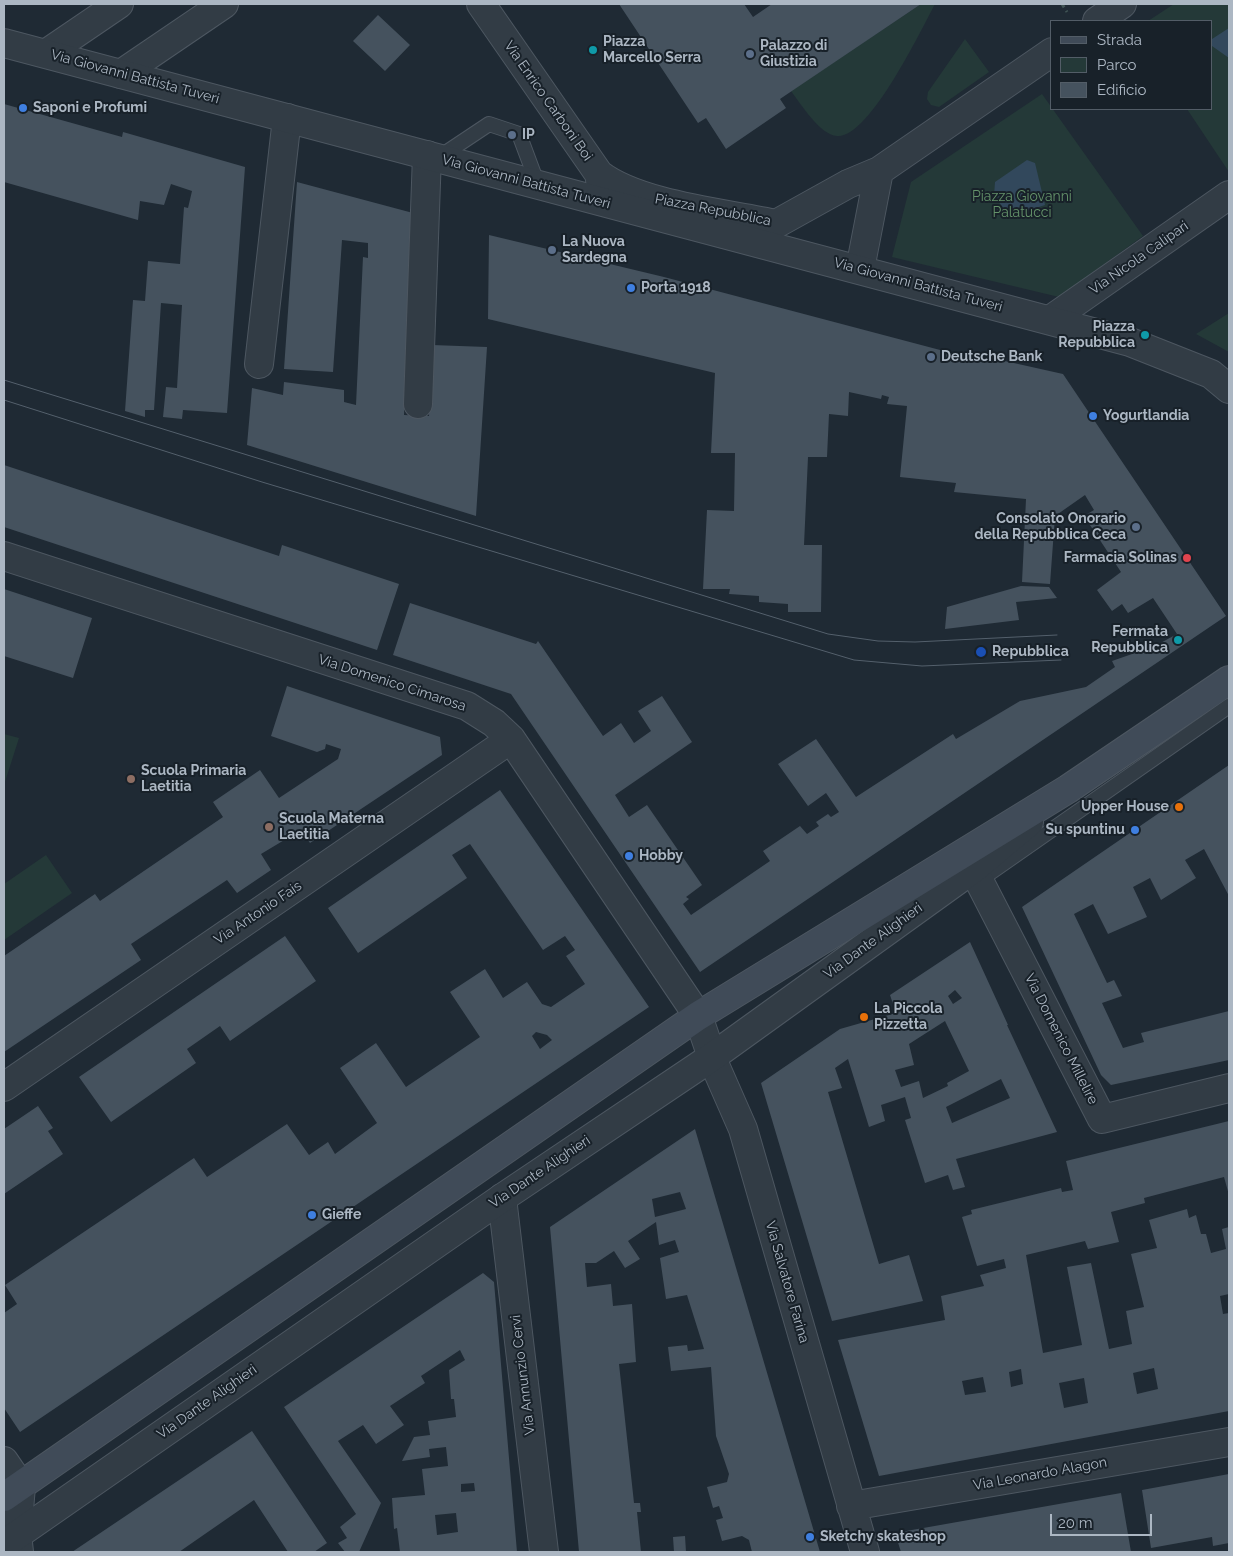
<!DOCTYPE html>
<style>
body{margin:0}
#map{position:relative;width:1233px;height:1556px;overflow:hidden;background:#1f2a34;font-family:Raleway,sans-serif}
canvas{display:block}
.frame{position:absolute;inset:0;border:5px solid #acb7c3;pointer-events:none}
.legend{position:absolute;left:1050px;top:20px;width:162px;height:90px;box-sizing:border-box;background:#182129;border:1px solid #535d67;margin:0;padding:6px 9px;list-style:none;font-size:15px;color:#acb7c3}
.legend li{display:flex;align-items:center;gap:10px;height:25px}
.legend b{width:25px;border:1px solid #535d67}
.scale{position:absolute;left:1050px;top:1514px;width:102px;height:22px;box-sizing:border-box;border:2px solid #acb7c3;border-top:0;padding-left:6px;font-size:15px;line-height:18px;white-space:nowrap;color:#acb7c3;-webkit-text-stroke:4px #182129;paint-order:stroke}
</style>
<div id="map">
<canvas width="1233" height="1556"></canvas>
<div class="frame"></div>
<ul class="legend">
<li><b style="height:6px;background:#404b58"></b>Strada</li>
<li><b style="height:14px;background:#243938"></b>Parco</li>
<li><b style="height:14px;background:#45525e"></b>Edificio</li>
</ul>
<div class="scale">20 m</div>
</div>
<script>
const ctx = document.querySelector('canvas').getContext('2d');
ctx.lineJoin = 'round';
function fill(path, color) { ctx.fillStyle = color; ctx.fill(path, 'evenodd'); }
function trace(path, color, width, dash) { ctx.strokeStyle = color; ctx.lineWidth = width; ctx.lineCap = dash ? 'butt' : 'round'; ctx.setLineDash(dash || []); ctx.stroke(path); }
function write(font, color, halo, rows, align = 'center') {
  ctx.font = font + ' Raleway,sans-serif'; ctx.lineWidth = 4; ctx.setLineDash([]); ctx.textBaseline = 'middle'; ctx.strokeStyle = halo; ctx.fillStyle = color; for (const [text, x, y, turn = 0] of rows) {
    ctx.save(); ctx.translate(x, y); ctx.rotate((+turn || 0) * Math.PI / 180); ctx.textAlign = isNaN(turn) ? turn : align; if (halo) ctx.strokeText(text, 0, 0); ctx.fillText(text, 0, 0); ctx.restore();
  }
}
fill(new Path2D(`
 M921,4H935C921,30 869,139 837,136C820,135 801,104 791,91Z
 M1174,4H1229V172L1187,109H1212V21H1148Z
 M965,39L989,72L939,107L931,105L927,99L928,92Z
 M1042,94L1143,236L1059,297L892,257L911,182Z
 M1229,313V352L1196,334Z
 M4,734L19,738L4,785Z
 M46,855L72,893L4,940V884Z`), '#243938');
fill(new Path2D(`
 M1229,28V58L1212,46V39Z
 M1027,160L1035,163L1045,205L1020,213L1005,210L994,196L995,182Z`), '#32485c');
fill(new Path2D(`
 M619,4H744L753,17L772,4H921L780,99L786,108L726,149L706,118L698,123Z
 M378,15L410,45L385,71L353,41Z
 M4,104L122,137L123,132L245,167L227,413L183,410L182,419L163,417L166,387L177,388L182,305L161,303L154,410H145V417L125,411L133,300L145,301L148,261L180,264L184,207L188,208L192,191L171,184L164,205L140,201L138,220L4,182Z
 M297,182L413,213L404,415L429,416L432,345L487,347L476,516L247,445L252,388L283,395L284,382L344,390V402L356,405L363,257L368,258V243L342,240L333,372L284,369Z
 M489,235L664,277L959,355L960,351L1063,374L1226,616L700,972L511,694L393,655L410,603L536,644L538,641L603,736L621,723L634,743L651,731L638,711L662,696L692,742L615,795L629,817L647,805L702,885L686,897L689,899L683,904L691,915L770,861L763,851L800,826L807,834L819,826L816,822L828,814L831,817L839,812L826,793L808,806L778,764L816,739L856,797L953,734L956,739L1020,701L1086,687L1115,667L1112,661L1155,646L1177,634L1153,598L1128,613L1122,604L1112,611L1097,590L1121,572L1084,516L1094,510L1085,495L1055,516L1050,584L1022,582L1026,499L954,492L956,483L900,477L907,406L887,404L889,397L882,395L881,399L849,392L848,416L829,414L827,457H808L804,545H822L821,612H788V604L759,602V596L729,594L730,589H703L707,510L734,511L735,453H711L715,373L488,319Z
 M4,465L279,556L282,545L399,584L377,650L4,527Z
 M1021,586L1049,587L1057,598L1016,602L1019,620L945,629L947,607Z
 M4,589L92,618L73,678L4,656Z
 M287,686L440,737L442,755L310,843L301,830L261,854L271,870L237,893L227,880L131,944L141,960L4,1052V956L95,894L100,901L223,817L213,802L260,770L279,798L338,759L341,749L326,744L325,749L317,752L271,736Z
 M1229,765V896L1204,849L1185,860L1196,878L1161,900L1150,878L1133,887L1147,917L1108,934L1093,904L1074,914L1107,983L1114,980L1122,996L1102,1003L1123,1048L1144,1042L1141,1033L1229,1011V1060L1111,1085L1101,1075L1022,907Z
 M500,790L649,1007L20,1432L4,1408V1313L17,1304L5,1285L194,1158L207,1177L287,1124L309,1155L328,1142L335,1154L377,1123L340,1068L376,1043L406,1087L480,1037L450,992L485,969L503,998L527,982L542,1004L551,1007L585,984L566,956L575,950L565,936L543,950L470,844L452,855L467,878L358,953L328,908ZM536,1032L547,1035L552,1040L540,1049L532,1036Z
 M285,936L316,981L230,1041L220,1026L187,1049L196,1063L111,1122L79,1077Z
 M970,942L1008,1025H1007L1057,1132L956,1159L965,1187L953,1190L948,1175L925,1183L905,1120L911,1118L905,1097L881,1105L885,1121L869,1127L848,1059L835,1068L842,1088L828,1092L879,1264L909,1255L923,1301L832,1321L761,1083L840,1029L896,1013L890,995ZM955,990L962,998L953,1004L948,996ZM945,1021L969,1071L947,1083L948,1086L923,1098L919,1081L901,1087L895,1070L914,1065L909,1044ZM1001,1079L1010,1098L952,1123L946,1107Z
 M38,1106L53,1128L48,1131L63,1154L4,1194V1129Z
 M1229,1121V1195L1224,1177L1144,1198L1145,1203L1111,1212L1119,1242L1088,1249L1085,1241L1026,1255L1043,1353L1082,1345L1067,1267L1091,1263L1109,1349L1132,1344L1126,1311L1144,1307L1131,1254L1157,1248L1149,1220L1187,1209L1189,1218L1196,1215L1201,1234H1206L1211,1253L1226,1249L1222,1229L1229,1227V1294L1220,1296L1223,1314L1229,1313V1411L879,1476L838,1340L945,1320L941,1296L984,1286L980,1275L1006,1268L1004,1259L977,1266L962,1217L972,1214L971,1210L1061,1188L1062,1192L1073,1190L1066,1161ZM1154,1368L1158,1389L1137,1394L1133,1373ZM1021,1369L1023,1384L1011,1387L1009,1372ZM983,1377L986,1392L965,1395L962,1381ZM1084,1378L1088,1403L1064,1408L1059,1383Z
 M695,1129L820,1552H752L749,1540L742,1536L722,1541L716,1520L723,1518L719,1506L713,1508L707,1487L727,1482L729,1474L716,1436L711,1367L671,1371L668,1347L687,1345L688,1351L704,1349L687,1295L666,1299L660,1258L679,1252L675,1240L659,1245L656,1222L628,1241L640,1259L625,1268L614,1251L596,1263H585L587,1287L611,1284L613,1306L632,1304L636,1362L619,1364L634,1503H640L641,1512H637L641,1552H579L550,1227ZM680,1192L686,1209L655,1217L652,1199Z
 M483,1273L494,1282L517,1552H400L397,1528L394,1529L392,1498L425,1495L422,1469L448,1466L446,1447L429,1449L430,1457L402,1461L414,1437L430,1435L428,1421L456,1417L454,1399H451L449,1370L465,1360L460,1350L421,1376L425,1383L390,1406L404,1425L376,1444L363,1425L338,1441L381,1503L359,1552H345L338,1543L347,1538L340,1527L356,1514L284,1407ZM474,1483L475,1491L461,1492V1484ZM456,1513L458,1532L437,1535L435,1515Z
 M252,1431L327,1543L314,1552H288L254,1500L179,1552H72Z
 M1229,1474V1543L1213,1546L1212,1537L1151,1548L1142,1490Z
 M1121,1493L1131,1552H901L895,1533Z
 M685,1536L686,1552H674L673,1537Z`), '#45525e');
const service = new Path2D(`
 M438,158L489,124L519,134L538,185
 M977,882L1229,706`);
const minor = new Path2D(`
 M481,4L599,174L602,191
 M1097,21L1122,4
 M47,53L119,4
 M121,74L224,4
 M599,174C639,205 726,213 776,224L848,184L879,171
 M860,269L879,171L1052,52
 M1050,320L1229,195
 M259,364L287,118
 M418,404L427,155
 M4,556L467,706L494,723L511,739L698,1016L714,1063L743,1129L865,1552
 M973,869L1102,1119L1229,1088
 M4,1087L511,739
 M502,1198L544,1552
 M4,1461L21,1486L17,1534L19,1552
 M851,1506L1229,1442`);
const tertiary = new Path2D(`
 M4,43L1130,342L1211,374L1229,389
 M4,1544L502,1198L712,1057L973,869L1029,822`);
const secondary = new Path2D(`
 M4,1497L698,1016L1068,789L1229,680`);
trace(service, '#4d5761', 16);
trace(minor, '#4d5761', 30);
trace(tertiary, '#4d5761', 30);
trace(secondary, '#4d5761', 30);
trace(new Path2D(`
 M1062,4L1067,12`), '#405455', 3, [4, 4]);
trace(service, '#323c45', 14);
trace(minor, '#323c45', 28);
trace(tertiary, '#323c45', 28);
trace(secondary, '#404b58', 28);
trace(new Path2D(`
 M4,380L828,634L878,641L915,642L1057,635
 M4,400L262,482L854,660L922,666L1061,660`), '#54606c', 1);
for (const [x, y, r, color] of [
 [593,50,5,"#0f9aa8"],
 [750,54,5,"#5c6f8a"],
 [23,108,5,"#3f7fe0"],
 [512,135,5,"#5c6f8a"],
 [552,250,5,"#5c6f8a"],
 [631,288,5,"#3f7fe0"],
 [1145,335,5,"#0f9aa8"],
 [931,357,5,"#5c6f8a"],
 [1093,416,5,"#3f7fe0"],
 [1136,527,5,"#5c6f8a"],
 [1187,558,5,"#e0444e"],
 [1178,640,5,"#0f9aa8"],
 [981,652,6,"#1a4fb4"],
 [131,779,5,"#8d6e63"],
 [1179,807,5,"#e8710a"],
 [269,827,5,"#8d6e63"],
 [1135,830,5,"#3f7fe0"],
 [629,856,5,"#3f7fe0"],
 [864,1017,5,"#e8710a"],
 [312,1215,5,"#3f7fe0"],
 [810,1537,5,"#3f7fe0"]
]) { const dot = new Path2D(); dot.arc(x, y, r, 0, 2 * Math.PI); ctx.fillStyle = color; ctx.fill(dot); trace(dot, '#182129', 2); }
write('bold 14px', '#acb7c3', '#182129', [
 ["Piazza",603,42],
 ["Marcello Serra",603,58],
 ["Palazzo di",760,46],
 ["Giustizia",760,62],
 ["Saponi e Profumi",33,108],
 ["IP",522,135],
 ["La Nuova",562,242],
 ["Sardegna",562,258],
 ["Porta 1918",641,288],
 ["Piazza",1135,327,"right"],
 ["Repubblica",1135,343,"right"],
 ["Deutsche Bank",941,357],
 ["Yogurtlandia",1103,416],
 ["Consolato Onorario",1126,519,"right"],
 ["della Repubblica Ceca",1126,535,"right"],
 ["Farmacia Solinas",1177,558,"right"],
 ["Fermata",1168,632,"right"],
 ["Repubblica",1168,648,"right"],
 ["Repubblica",992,652],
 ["Scuola Primaria",141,771],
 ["Laetitia",141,787],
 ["Upper House",1169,807,"right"],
 ["Scuola Materna",279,819],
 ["Laetitia",279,835],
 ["Su spuntinu",1125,830,"right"],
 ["Hobby",639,856],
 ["La Piccola",874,1009],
 ["Pizzetta",874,1025],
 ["Gieffe",322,1215],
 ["Sketchy skateshop",820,1537]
], 'left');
write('14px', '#acb7c3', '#182129', [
 ["Via Giovanni Battista Tuveri",135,77,15],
 ["Via Enrico Carboni Boi",548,101,55],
 ["Via Giovanni Battista Tuveri",526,182,15],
 ["Piazza Repubblica",713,210,11],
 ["Via Nicola Calipari",1139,258,-35],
 ["Via Giovanni Battista Tuveri",918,285,15],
 ["Via Domenico Cimarosa",392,683,18],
 ["Via Antonio Fais",258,913,-34],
 ["Via Dante Alighieri",873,941,-36],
 ["Via Domenico Millelire",1061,1039,63],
 ["Via Dante Alighieri",540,1172,-34],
 ["Via Salvatore Farina",787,1282,74],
 ["Via Annunzio Cervi",523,1375,-97],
 ["Via Dante Alighieri",207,1402,-35],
 ["Via Leonardo Alagon",1040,1474,-10]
]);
write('14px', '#64926a', '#182129', [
 ["Piazza Giovanni",1022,197],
 ["Palatucci",1022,213]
]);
</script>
